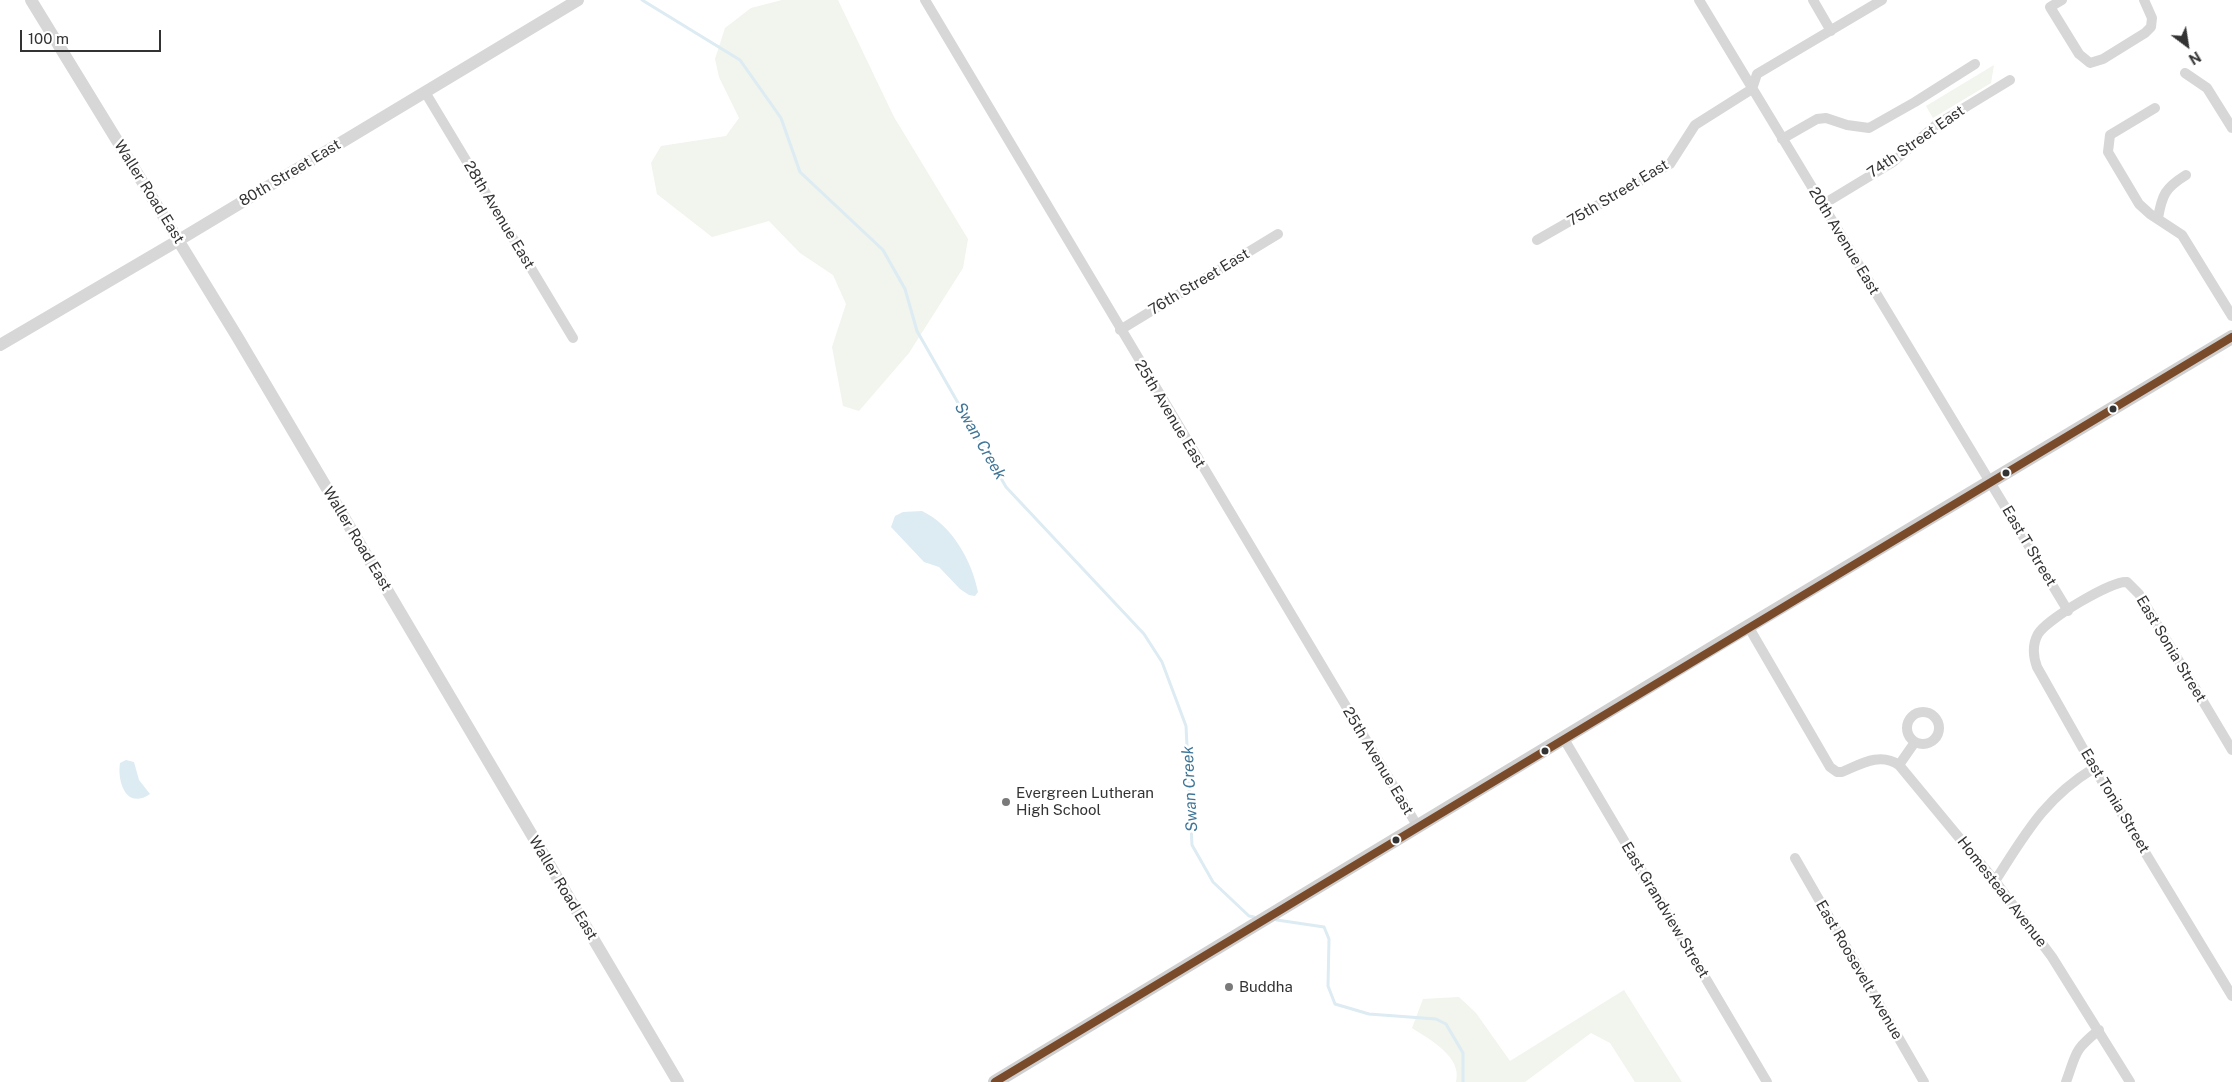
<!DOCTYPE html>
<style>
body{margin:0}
#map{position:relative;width:2232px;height:1082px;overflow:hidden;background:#fff;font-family:"Public Sans",sans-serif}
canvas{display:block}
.north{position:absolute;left:2162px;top:20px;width:50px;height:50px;-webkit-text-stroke:4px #fff;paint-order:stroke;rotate:149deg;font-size:14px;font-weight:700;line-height:20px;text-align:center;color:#333}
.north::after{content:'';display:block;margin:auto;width:18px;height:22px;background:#333;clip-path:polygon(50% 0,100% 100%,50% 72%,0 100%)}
.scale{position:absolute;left:20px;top:30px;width:141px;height:22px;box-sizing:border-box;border:2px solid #333;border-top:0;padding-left:6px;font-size:15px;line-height:18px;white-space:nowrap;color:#333;-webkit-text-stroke:4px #fff;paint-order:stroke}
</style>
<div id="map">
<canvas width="2232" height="1082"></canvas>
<div class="north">N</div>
<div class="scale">100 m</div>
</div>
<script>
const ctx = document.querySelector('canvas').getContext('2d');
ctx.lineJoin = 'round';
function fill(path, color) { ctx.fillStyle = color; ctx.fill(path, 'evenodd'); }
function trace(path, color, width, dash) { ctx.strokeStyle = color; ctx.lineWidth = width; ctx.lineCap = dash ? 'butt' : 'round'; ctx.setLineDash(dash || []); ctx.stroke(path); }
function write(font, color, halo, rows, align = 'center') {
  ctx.font = font + ' "Public Sans",sans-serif'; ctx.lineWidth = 5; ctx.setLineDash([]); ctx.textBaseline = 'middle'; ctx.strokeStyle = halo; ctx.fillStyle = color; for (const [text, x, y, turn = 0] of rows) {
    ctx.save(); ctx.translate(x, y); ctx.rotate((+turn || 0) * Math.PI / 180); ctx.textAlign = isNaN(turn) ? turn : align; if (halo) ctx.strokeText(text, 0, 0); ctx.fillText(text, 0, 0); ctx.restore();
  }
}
fill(new Path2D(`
 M782,0H838L894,117L968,239L963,268L909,353L859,411L843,406L832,347L846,304L833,275L800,253L769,221L712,237L657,194L651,163L661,146L726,136L739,118L719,77L715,59L725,28L751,8Z
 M1994,65L1991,83L1933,118L1926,106Z
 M1624,990L1682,1082H1635L1610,1043L1591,1033L1525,1082H1456C1463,1057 1429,1039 1412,1028L1423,999L1459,997L1476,1013L1510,1061Z`), '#f1f5ed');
fill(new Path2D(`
 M922,511C952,525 972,561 978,592L975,596L969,595L960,589L939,567L924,562L891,527L895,516L903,512Z
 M126,760L134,762L139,780L150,794C127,810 117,783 120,763Z`), '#ddebf3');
trace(new Path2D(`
 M642,0L740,60L781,118L800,172L883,250L905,289L917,331L1006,487L1144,634L1162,662L1186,726L1192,845L1213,882L1249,916L1254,917
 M1277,920L1324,927L1329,939L1328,986L1335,1004L1369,1014L1436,1019L1446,1024L1463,1053V1082`), '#ddebf3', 3);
trace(new Path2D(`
 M925,0L1418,827
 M1699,0L2068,611
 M1813,0L1831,31
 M2062,0L2050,7L2079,54L2090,63L2103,59L2145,33L2151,27L2152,18L2144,0
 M2185,73L2207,88L2232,128
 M425,92L573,338
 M2155,108L2110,135L2108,152L2139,204L2150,214L2182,235L2232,316
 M1782,139L1817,119L1826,118L1847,125L1869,128L1915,102L1975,64
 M1822,205L1893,162L1936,125L2010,80
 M2158,218C2162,195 2165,188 2186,175
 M1537,240L1670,164L1695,125L1752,89L1757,74L1882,0
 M1120,330L1278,234
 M1748,626L1830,767L1837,772H1842C1861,764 1880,752 1899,765L1995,881L2052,957L2130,1082
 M1907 728a16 16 0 1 1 32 0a16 16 0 1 1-32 0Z
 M1564,739L1767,1082
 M2232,750L2139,594L2127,582C2112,580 2046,620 2038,634C2032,645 2033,656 2037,667L2094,768L2232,996
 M1899,765L1915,742
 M1795,858L1924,1082
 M1995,881C2026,833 2044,799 2094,768
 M2066,1082C2077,1052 2073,1051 2099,1030`), '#d7d7d7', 10);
trace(new Path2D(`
 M31,0L238,338L678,1082
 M0,345L179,240L578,0`), '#d7d7d7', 12);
trace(new Path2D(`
 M995,1082L1719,644L2232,337`), '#d0d0d0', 14);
trace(new Path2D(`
 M995,1082L2232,337`), '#7a4b2a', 8);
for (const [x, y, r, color] of [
 [2113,409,4.5,"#333"],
 [2006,473,4.5,"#333"],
 [1545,751,4.5,"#333"],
 [1006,802,5,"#7a7a7a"],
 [1396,840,4.5,"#333"],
 [1229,987,5,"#7a7a7a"]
]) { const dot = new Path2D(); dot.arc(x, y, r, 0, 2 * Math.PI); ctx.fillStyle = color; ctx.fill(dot); trace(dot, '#fff', 2); }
write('15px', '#333', '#fff', [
 ["74th Street East",1916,142,-35],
 ["80th Street East",290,173,-31],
 ["Waller Road East",149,192,58],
 ["75th Street East",1618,193,-31],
 ["28th Avenue East",499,215,59],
 ["20th Avenue East",1844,241,59],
 ["76th Street East",1199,282,-31],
 ["25th Avenue East",1170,414,59],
 ["Waller Road East",357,539,59],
 ["East T Street",2029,546,59],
 ["East Sonia Street",2171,649,59],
 ["25th Avenue East",1378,761,59],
 ["East Tonia Street",2115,801,59],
 ["Waller Road East",563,888,59],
 ["Homestead Avenue",2002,892,52],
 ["East Grandview Street",1665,910,59],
 ["East Roosevelt Avenue",1859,970,60]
]);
write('15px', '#333', '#fff', [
 ["Evergreen Lutheran",1016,793],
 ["High School",1016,810],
 ["Buddha",1239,987]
], 'left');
write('italic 16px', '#3f7597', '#fff', [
 ["Swan Creek",980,441,60],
 ["Swan Creek",1190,789,-93]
]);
</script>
